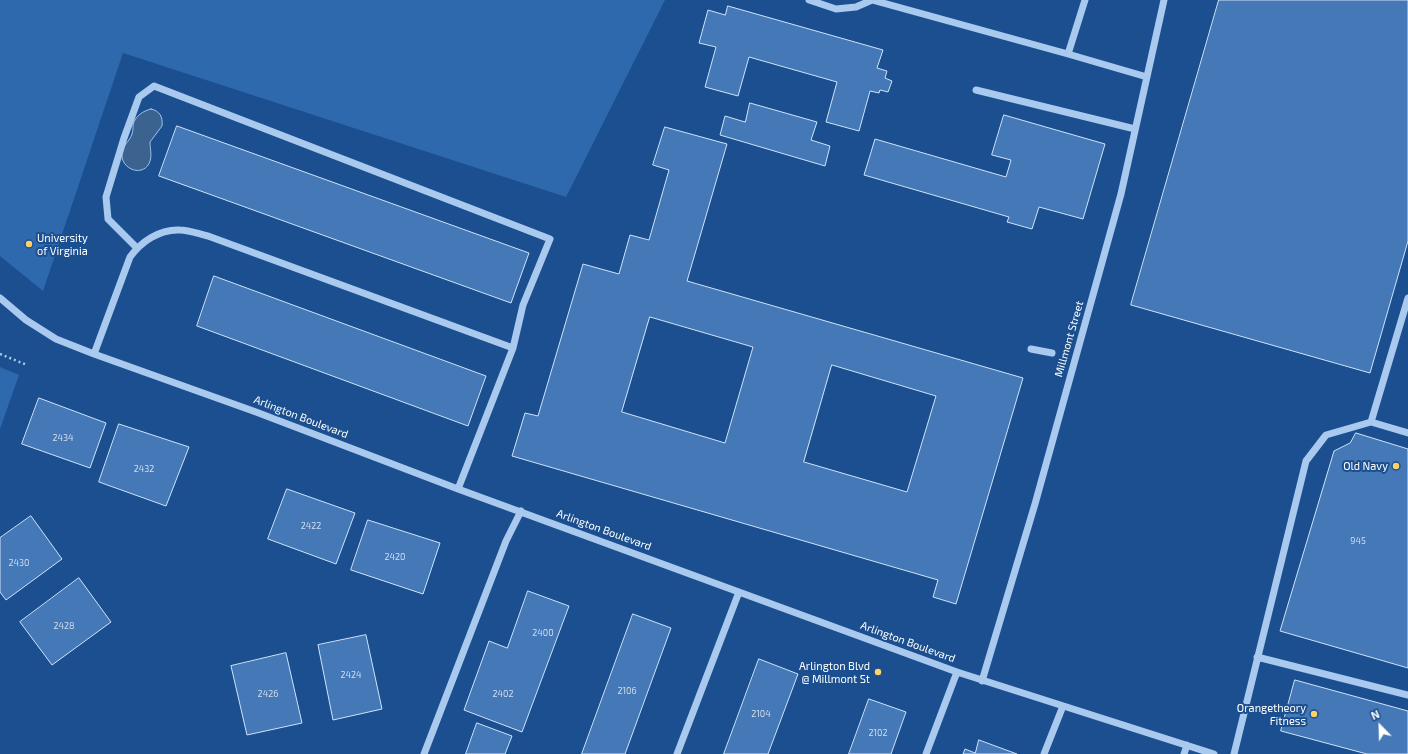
<!DOCTYPE html>
<style>
body{margin:0}
#map{position:relative;width:1408px;height:754px;overflow:hidden;background:#1b4f8f;font-family:"Exo 2",sans-serif}
canvas{display:block}
.north{position:absolute;left:1360px;top:706px;width:40px;height:40px;-webkit-text-stroke:3px #1b4f8f;paint-order:stroke;rotate:337deg;font-size:11px;font-weight:700;line-height:16px;text-align:center;color:#fff}
.north::after{content:'';display:block;margin:auto;width:14px;height:18px;background:#fff;clip-path:polygon(50% 0,100% 100%,50% 72%,0 100%)}
</style>
<div id="map">
<canvas width="1408" height="754"></canvas>
<div class="north">N</div>
</div>
<script>
const ctx = document.querySelector('canvas').getContext('2d');
ctx.lineJoin = 'round';
function fill(path, color) { ctx.fillStyle = color; ctx.fill(path, 'evenodd'); }
function trace(path, color, width, dash) { ctx.strokeStyle = color; ctx.lineWidth = width; ctx.lineCap = dash ? 'butt' : 'round'; ctx.setLineDash(dash || []); ctx.stroke(path); }
function write(font, color, halo, rows, align = 'center') {
  ctx.font = font + ' "Exo 2",sans-serif'; ctx.lineWidth = 4; ctx.setLineDash([]); ctx.textBaseline = 'middle'; ctx.strokeStyle = halo; ctx.fillStyle = color; for (const [text, x, y, turn = 0] of rows) {
    ctx.save(); ctx.translate(x, y); ctx.rotate((+turn || 0) * Math.PI / 180); ctx.textAlign = isNaN(turn) ? turn : align; if (halo) ctx.strokeText(text, 0, 0); ctx.fillText(text, 0, 0); ctx.restore();
  }
}
fill(new Path2D(`
 M0,0H665L566,197L123,53L43,291L0,256Z
 M0,367L19,375L0,429Z`), '#2e69ad');
const water = new Path2D(`
 M151,109C160,111 163,117 162,126L150,142C150,148 152,156 150,161C145,178 120,170 122,153C122,146 130,141 132,134C133,131 133,128 133,125C135,116 143,111 151,109Z`);
fill(water, '#3c6290');
trace(water, '#9cc4f0', 1);
const building = new Path2D(`
 M1219,0H1408V241L1370,373L1131,305Z
 M728,6L883,50L877,68L887,71L885,78L892,81L888,92L880,90L879,93L870,91L859,131L826,122L837,82L749,57L738,96L705,87L716,47L699,43L708,10L725,15Z
 M750,103L817,122L811,140L830,146L825,166L720,135L725,116L745,122Z
 M1004,115L1105,144L1083,219L1039,207L1032,229L1007,222L1009,217L864,175L875,139L1006,177L1011,160L992,155Z
 M177,126L529,253L511,303L159,176Z
 M665,127L727,144L687,281L1023,378L956,604L933,597L938,580L512,456L525,413L538,416L583,264L619,274L630,235L649,240L669,170L653,165ZM650,317L753,347L725,443L622,412ZM832,365L936,396L907,492L804,462Z
 M214,276L486,376L468,426L197,326Z
 M39,398L106,423L90,468L22,444Z
 M119,424L189,447L166,506L99,482Z
 M1356,433L1408,449V668L1280,631L1334,451L1350,443Z
 M287,489L355,513L336,564L268,539Z
 M31,516L62,559L6,600L0,592V538Z
 M368,520L440,543L423,594L351,570Z
 M79,578L111,622L52,665L20,622Z
 M528,591L569,606L522,732L464,710L489,641L507,648Z
 M633,614L671,628L625,754H582Z
 M366,635L382,709L333,720L318,645Z
 M286,653L302,723L247,735L231,666Z
 M759,659L798,674L768,754H724Z
 M1295,680L1408,711V754H1367L1281,731Z
 M869,699L906,712L891,754H849Z
 M477,723L512,736L505,754H466Z
 M979,740L1017,754H963L965,749L975,753Z`);
fill(building, '#4478b7');
trace(building, '#cfe3fa', 1);
trace(new Path2D(`
 M0,354L27,365`), '#a9c9ee', 2.5, [2, 3]);
trace(new Path2D(`
 M809,0L836,9L856,7L872,0
 M872,0L1068,54L1147,77
 M1068,54L1085,0
 M976,90L1135,129
 M137,248L108,219L106,197L124,138L139,97L154,86L550,239L523,305L513,348L458,489
 M0,298L26,320L56,339L94,354L256,412L458,489L957,672L1214,754
 M1031,349L1052,353
 M94,354L130,257C141,242 159,229 180,230C189,230 199,234 208,236L513,348
 M1371,422L1408,298
 M1257,657L1408,695
 M982,681L1035,504L1121,194L1164,0
 M424,754L506,541L521,511
 M677,754L739,592
 M926,754L957,672
 M1044,754L1063,706
 M1184,754L1187,745
 M1234,754L1306,461L1326,435L1371,422L1408,433`), '#a9c9ee', 7);
for (const [x, y, r, color] of [
 [29,244,4,"#ffd166"],
 [1396,466,4,"#ffd166"],
 [878,672,4,"#ffd166"],
 [1314,714,4,"#ffd166"]
]) { const dot = new Path2D(); dot.arc(x, y, r, 0, 2 * Math.PI); ctx.fillStyle = color; ctx.fill(dot); trace(dot, '#1b4f8f', 1.5); }
write('9px', '#d0dded', null, [
 ["2434",63,438],
 ["2432",144,469],
 ["2422",311,526],
 ["945",1358,541],
 ["2420",395,557],
 ["2430",19,563],
 ["2428",64,626],
 ["2400",543,633],
 ["2424",351,675],
 ["2106",627,691],
 ["2426",268,694],
 ["2402",503,694],
 ["2104",761,714],
 ["2102",878,733]
]);
write('11px', '#fff', '#1b4f8f', [
 ["University",37,238,"left"],
 ["of Virginia",37,251,"left"],
 ["Old Navy",1388,466],
 ["Arlington Blvd",870,666],
 ["@ Millmont St",870,679],
 ["Orangetheory",1306,708],
 ["Fitness",1306,721]
], 'right');
write('11px', '#fff', '#1b4f8f', [
 ["Millmont Street",1069,339,-74],
 ["Arlington Boulevard",301,417,21],
 ["Arlington Boulevard",604,530,20],
 ["Arlington Boulevard",908,642,20]
]);
</script>
